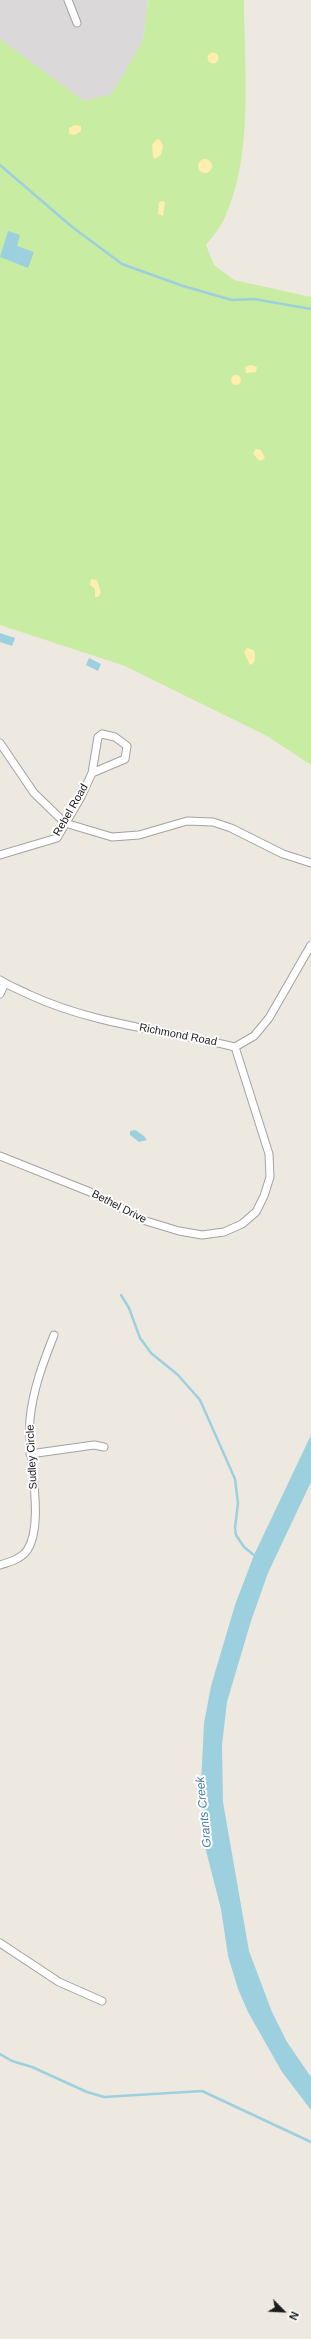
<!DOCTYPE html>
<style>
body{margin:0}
#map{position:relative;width:311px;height:2339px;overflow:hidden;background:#eee9e0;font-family:Arial,sans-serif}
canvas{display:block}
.north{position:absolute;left:263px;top:2291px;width:40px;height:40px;-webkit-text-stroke:3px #fff;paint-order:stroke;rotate:114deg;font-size:11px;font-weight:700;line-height:16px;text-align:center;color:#1b1b1b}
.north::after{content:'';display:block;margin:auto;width:14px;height:18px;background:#1b1b1b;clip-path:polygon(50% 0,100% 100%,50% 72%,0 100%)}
</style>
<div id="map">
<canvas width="311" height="2339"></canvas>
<div class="north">N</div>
</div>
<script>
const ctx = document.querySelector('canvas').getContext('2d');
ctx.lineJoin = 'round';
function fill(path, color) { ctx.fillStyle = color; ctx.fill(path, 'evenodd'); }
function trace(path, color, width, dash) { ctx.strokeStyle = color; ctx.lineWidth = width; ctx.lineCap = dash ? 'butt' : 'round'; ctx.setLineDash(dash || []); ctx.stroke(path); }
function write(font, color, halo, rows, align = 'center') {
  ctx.font = font + ' Arial,sans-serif'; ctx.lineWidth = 4; ctx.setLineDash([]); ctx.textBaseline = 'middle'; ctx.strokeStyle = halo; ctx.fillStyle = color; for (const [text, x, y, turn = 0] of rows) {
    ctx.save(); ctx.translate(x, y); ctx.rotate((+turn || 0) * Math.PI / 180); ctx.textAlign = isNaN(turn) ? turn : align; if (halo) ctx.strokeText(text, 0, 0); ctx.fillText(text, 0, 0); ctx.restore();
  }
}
fill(new Path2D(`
 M0,0H148L143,40L112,95L84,101L0,39Z`), '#dad8d8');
fill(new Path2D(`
 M148,0H244C244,69 254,153 225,217C221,227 213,236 206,245L214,265L234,280L311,297V765L267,736L125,666L0,625V39L84,101L112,94L143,40Z`), '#c7eca2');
fill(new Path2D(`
 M207.5 58a5.5 5.5 0 1 1 11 0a5.5 5.5 0 1 1-11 0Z
 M75,125L81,126V131L75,135L69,134V128Z
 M157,139L160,140L163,146L161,155L155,159L153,157L152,145Z
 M198 166a7 7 0 1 1 14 0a7 7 0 1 1-14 0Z
 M162,201L165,202L163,216L158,214L159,202Z
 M251,365L257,367L256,372L246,373L245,367Z
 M231 380a5 5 0 1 1 10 0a5 5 0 1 1-10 0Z
 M256,449L261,450L265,458L261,461L258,460L253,453Z
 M91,579L97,580L101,593L98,597H95V589L90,585Z
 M247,648L254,650C255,656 257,663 250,665L244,652Z`), '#ffeead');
fill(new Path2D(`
 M8,231L20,235L17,246L34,252L28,268L0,257Z
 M0,633L15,638L12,646L0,642Z
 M89,658L101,664L98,671L86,665Z
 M135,1130L143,1135L147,1140L139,1142L130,1135V1131Z
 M311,1435V1482L268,1573L251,1621L227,1702L222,1745L223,1802L249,1951L272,2012L287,2042L311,2077V2110L282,2072L248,2012L238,1989L228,1956L221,1909L205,1847L201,1784L204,1723L211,1686L235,1605L254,1555Z`), '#9dd0df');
trace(new Path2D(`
 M0,165L71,226L122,264L183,286L232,300L254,299L311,309
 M121,1295L129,1308L140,1338L151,1353L178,1375L200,1400L235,1479L238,1503L235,1528L236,1535L244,1547L255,1556
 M0,2054L12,2061L32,2067L87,2092L104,2097L202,2091L311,2142`), '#9dd0df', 2.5);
const street = new Path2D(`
 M68,0L77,23
 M0,743L34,793L65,823L112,837L139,835L187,821L213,822L231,828L283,854L311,863
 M0,855L57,838L81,797L92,773L98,737L102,734L115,737L127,746L125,759L92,773
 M0,980C9,986 20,990 30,995C95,1025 166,1030 235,1047L254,1036L269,1018L311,945
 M0,994L5,983
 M0,1156L90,1192L146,1221L179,1231L202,1235L224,1232L242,1224L256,1212L264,1196L270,1177L269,1154L235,1047
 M30,1454L94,1445L104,1447
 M0,1565C10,1562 23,1558 28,1549C45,1520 27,1454 30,1419C33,1389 43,1363 54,1335
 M0,1943L59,1982L102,2001`);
trace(street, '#a2a2a2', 9);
trace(street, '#fff', 7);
write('11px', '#1b1b1b', '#fff', [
 ["Rebel Road",71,810,-60],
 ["Richmond Road",178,1035,11],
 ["Bethel Drive",119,1207,27],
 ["Sudley Circle",32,1457,-93]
]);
write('italic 12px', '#437ab0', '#fff', [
 ["Grants Creek",204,1812,-96]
]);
</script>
